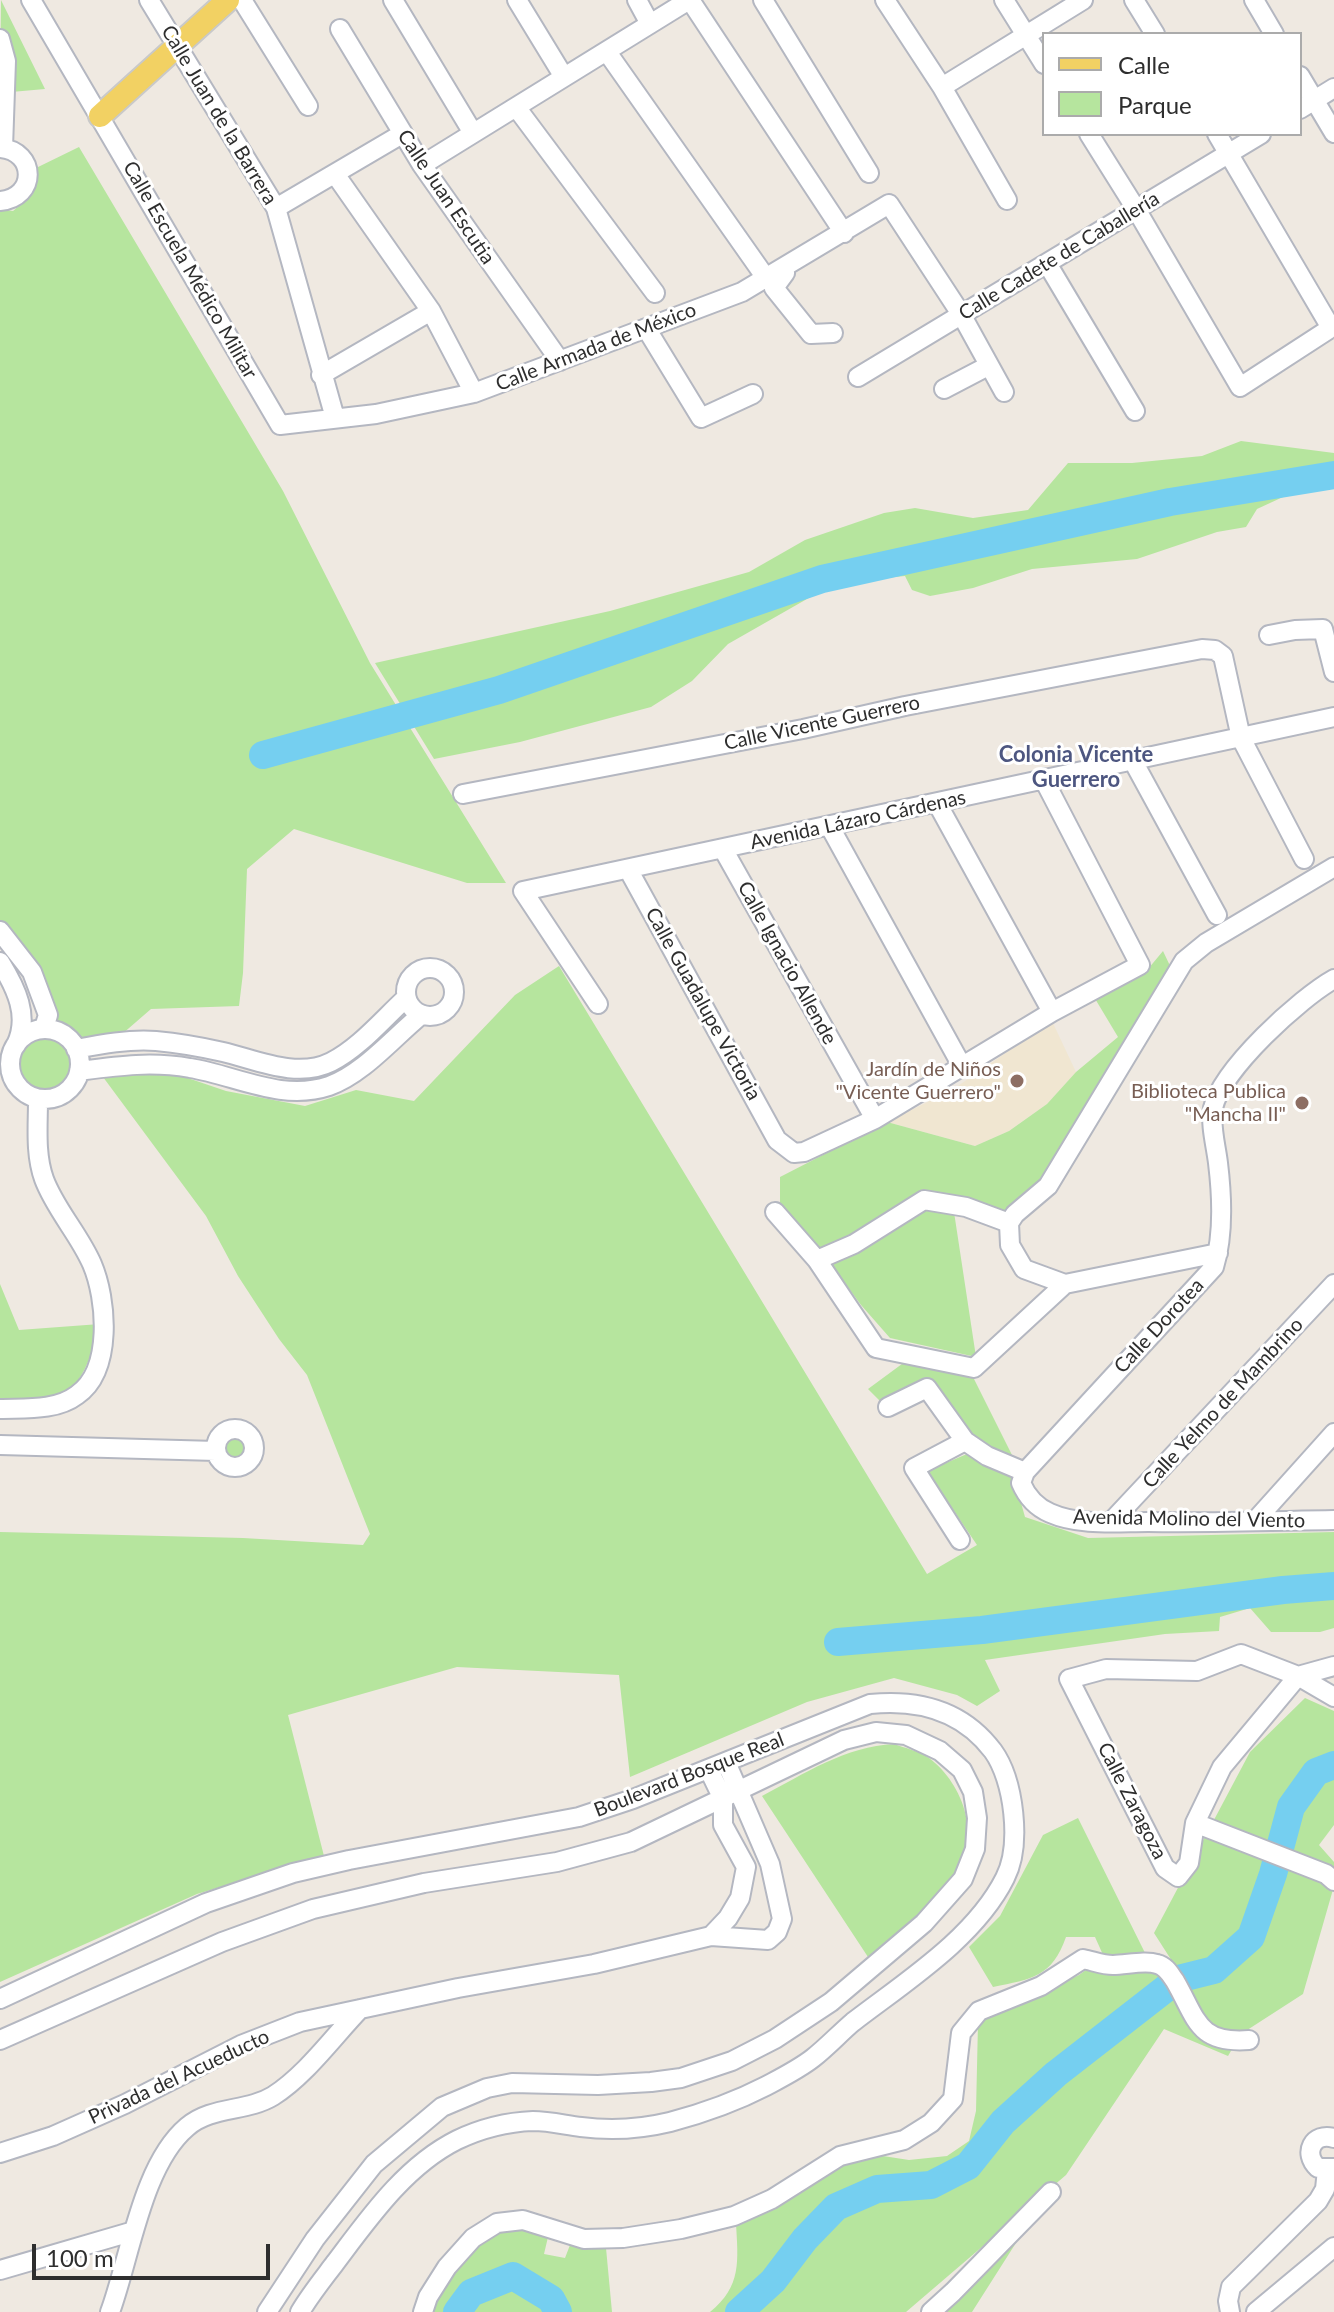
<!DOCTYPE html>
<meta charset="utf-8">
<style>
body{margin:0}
#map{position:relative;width:1334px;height:2312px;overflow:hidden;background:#efe9e1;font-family:Lato,sans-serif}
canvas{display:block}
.legend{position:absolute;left:1042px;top:32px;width:260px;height:104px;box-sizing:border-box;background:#fff;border:2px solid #ababab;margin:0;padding:10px 14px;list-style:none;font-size:24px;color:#2e2e2e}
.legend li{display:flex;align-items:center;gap:16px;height:40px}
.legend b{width:40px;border:2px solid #ababab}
.scale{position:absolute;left:32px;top:2244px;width:238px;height:36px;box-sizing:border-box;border:4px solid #2e2e2e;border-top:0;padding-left:10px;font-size:24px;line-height:28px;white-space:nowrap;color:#2e2e2e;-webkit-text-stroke:6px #fff;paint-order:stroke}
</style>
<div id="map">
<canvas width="1334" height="2312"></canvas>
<ul class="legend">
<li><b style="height:10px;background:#f2d163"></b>Calle</li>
<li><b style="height:22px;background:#b6e59e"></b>Parque</li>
</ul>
<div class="scale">100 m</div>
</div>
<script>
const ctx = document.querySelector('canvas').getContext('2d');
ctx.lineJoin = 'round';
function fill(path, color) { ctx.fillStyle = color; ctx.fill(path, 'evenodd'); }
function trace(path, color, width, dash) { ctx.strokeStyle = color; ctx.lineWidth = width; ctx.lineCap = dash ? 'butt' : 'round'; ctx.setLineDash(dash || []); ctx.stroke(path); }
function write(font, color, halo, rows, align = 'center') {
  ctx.font = font + ' Lato,sans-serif'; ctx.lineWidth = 6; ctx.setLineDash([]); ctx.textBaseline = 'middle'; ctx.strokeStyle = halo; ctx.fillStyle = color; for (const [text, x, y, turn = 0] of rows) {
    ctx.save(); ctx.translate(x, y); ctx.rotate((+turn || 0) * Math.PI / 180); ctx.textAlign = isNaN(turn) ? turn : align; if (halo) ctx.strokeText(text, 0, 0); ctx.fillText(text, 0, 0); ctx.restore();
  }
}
fill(new Path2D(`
 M1052,1021L1076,1072L1047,1104L1009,1131L975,1146L887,1122L952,1090Z`), '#f0e6d1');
fill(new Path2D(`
 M1,0L45,89L0,93Z
 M79,147L283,491L370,663L506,883H467L294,829L247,869L243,973L239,1006L151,1009L121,1035L79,1039L54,1018L29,953L0,926V209L13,211L33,194L36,168Z
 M1241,441L1334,453V485H1309L1257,509L1246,527L1217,532L1137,559L1032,569L973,588L930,596L912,590L905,576L835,583L728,644L692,681L651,707L520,742L434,759L375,663L610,611L749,572L805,540L884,513L915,508L973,518L1028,510L1068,463H1132L1202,456Z
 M1163,951L1172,970L1041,1187L1006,1216L925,1194L845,1244L818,1253L780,1209V1177L887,1122L975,1146L1009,1131L1047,1104L1076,1072L1118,1037L1094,997L1148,969Z
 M559,966L927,1574L977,1545L927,1471L967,1454L1014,1478L1025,1517L1088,1538L1334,1532V1628L1320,1632H1271L1250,1608L1220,1617L1219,1631L1165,1634L985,1660L1000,1691L977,1706L957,1695L894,1678L807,1702L630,1777L619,1675L457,1667L288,1715L324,1856L197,1894L0,1982V1532L243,1538L363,1545L370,1534L307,1375L279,1339L238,1276L206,1216L103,1077L116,1071H167L226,1091L305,1106L356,1090L414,1101L515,995Z
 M16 1064a29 29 0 1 1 58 0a29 29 0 1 1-58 0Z
 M924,1205L954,1212L976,1357L890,1338L861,1305L833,1267L834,1256L890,1233Z
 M0,1284L19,1330L100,1324C93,1350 82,1394 51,1400C34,1403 16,1402 0,1403Z
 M906,1361L971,1373L1016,1463L969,1437L928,1384L883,1404L868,1389Z
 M219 1448a16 16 0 1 1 32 0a16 16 0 1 1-32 0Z
 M1305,1698L1334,1711V1825L1319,1845L1334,1862V1886L1303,1994L1241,2034L1228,2056L1164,2029L1066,2175L906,2312H710C742,2286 738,2261 736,2223L837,2161L870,2154L909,2160L947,2156L969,2141L976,2111L978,2023L1079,1975L1104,1957L1095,1937H1066C1052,1977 1032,1979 993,1987L969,1947L1000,1916L1043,1835L1078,1818L1153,1969L1179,1972L1154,1933L1250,1752Z
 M894,1744C905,1748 919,1751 929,1758C964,1784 983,1840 954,1878C931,1909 898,1933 868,1957L762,1796C804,1774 846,1746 894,1744Z
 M519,2226L548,2237L544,2254L565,2258L570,2245L606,2248L612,2312H431L437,2290L486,2233Z
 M1021,2235L972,2312H941Z`), '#b6e59e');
trace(new Path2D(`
 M263,755L499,690L822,579L1170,502L1334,475
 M838,1642L982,1630L1283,1590L1334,1586
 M457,2312L471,2293L513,2276L551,2299L558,2312
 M739,2312L773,2281L805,2239L836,2207L877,2189L931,2185L968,2166L1003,2122L1056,2074L1178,1979L1214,1970L1251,1937L1273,1874L1291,1807L1316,1772L1334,1765`), '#75cff0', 28);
const minor = new Path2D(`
 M31,0L280,425L376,414L474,393L742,292L889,204L961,314L1004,392
 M149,0L276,208L335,418
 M242,0L308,106
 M393,0L473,133
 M517,0L564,77
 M637,0L650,24
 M690,0L844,233
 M763,0L869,173
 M885,0L942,87L1007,200
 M1004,0L1044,64
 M1134,0L1155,34
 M1254,0L1274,34
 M340,29L422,165L560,361
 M0,39L6,61L3,148
 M607,52L766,278
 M1300,76L1334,133
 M942,87L1083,0
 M516,107L655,293
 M1300,109L1334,88
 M1089,134L1136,209L1240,387L1334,326
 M1217,134L1331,328
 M0,148C37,151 37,198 0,201
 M422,165L689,0
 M335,174L431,311L474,393
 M276,208L402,134
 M1048,265L1135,411
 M784,271L785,273L774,288L811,334L833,333
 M646,328L701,418L753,394
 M321,375L431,311
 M858,377L1261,134
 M944,389L988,366
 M1269,635L1295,630L1323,629L1334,672
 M1133,761L1217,915
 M463,794L803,729L905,706L1202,649L1215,650L1223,656L1241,738L1304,859
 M937,803L1052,1012
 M830,827L963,1068
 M723,849L875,1119
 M628,869L777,1140L794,1153L804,1152L875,1119L1052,1012L1140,965L1043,778
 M0,931L32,972L48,1015L44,1028
 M0,962C16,988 30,1016 16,1045
 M406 992a24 24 0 1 1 48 0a24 24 0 1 1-48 0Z
 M1334,979C1300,998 1222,1069 1213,1108C1210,1125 1216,1146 1218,1163C1222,1196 1224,1235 1214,1267L1025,1472L1021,1483C1027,1497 1036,1507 1050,1513C1079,1526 1117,1522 1148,1522C1210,1523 1272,1521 1334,1520
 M598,1004L523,891L1334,717
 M10 1064a35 35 0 1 1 70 0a35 35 0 1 1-70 0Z
 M76,1049C102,1044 129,1039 156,1041C178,1043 201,1047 223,1052C257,1060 297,1079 331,1062C359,1048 383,1019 406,998
 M79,1071C117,1066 151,1061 190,1068C235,1075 281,1102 329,1086C363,1074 393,1038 421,1015
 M775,1212L817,1260L876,1348L974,1368L1065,1284
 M1218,1253L1065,1284L1024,1269L1010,1245L1009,1223L1015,1214L1048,1186L1184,961L1206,943L1334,867
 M817,1260L854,1244L924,1200L966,1207L1009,1223
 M888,1407L927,1388L965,1441L987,1456L1025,1472
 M0,1409C25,1408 56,1411 77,1395C113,1370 107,1299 92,1264C79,1234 55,1209 44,1179C35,1154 38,1126 38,1100
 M216 1448a19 19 0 1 1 38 0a19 19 0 1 1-38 0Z
 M0,1445L216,1451
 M1255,1521L1334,1433
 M1111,1522L1334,1284
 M960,1540L914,1468L965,1441
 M1298,1676L1222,1767L1195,1823L1189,1863L1178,1877L1165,1868L1069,1679L1106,1669L1197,1671L1241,1654L1298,1676L1334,1697
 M1298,1676L1334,1666
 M709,1770L723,1799V1825L746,1867L740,1898L728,1918L711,1936
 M1195,1823L1326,1874L1334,1881
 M0,1999L206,1903L293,1873L349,1860L579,1817L633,1799L870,1704C919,1699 963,1711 993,1751C1014,1780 1022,1845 1005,1878C975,1938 905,1982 853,2022C839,2034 827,2047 813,2058C799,2069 781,2078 766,2086C735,2102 704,2113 670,2122C641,2129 611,2131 581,2127C565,2125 549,2121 533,2121C508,2122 480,2129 457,2140C405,2166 369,2218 335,2263C323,2279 310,2295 300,2312
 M0,2040L222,1942L313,1909L424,1883L557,1862L631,1842L844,1740L876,1732L906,1735L940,1751L962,1770L973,1792L977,1818L975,1849L963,1879L924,1923L831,2002L775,2039L732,2061L681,2078L651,2082L598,2085L512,2083L487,2088L442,2107L374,2164L315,2239L267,2312
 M1334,2138C1313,2132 1302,2153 1318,2168H1334
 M0,2153L53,2136L125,2104L241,2045L300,2022L458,1988L594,1964L711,1936L768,1940L777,1932L782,1919L770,1864L726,1762
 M0,2270L134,2231
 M110,2312C130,2258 142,2165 187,2127C211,2106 247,2112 273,2096C306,2075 333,2037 360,2009
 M423,2312L428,2297L447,2267L473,2238L497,2223L523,2220L584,2239L623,2238L681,2229L734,2216L772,2199L840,2156L904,2140L931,2123L953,2099L961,2033L979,2011L1041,1986L1083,1959C1093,1961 1103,1965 1113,1965C1126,1965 1145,1960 1157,1964C1166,1966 1170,1974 1175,1981C1197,2019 1197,2044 1249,2040
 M931,2312L953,2292L1051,2192
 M1230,2312L1228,2301L1231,2287L1318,2201L1325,2189L1327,2170
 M1256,2312L1334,2247`);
const major = new Path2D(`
 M100,116L228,0`);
trace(minor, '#b4b7c1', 22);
trace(major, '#c9c9c9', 26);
trace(minor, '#fff', 18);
trace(major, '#f2d163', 22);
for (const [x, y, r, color] of [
 [1017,1081,8,"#8d6e63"],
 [1302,1103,8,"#8d6e63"]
]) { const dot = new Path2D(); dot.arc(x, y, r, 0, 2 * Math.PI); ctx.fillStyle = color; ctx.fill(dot); trace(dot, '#fff', 3); }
write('20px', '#2e2e2e', '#fff', [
 ["Calle Juan de la Barrera",219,115,59],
 ["Calle Juan Escutia",446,197,56],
 ["Calle Cadete de Caballería",1059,256,-31],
 ["Calle Escuela Médico Militar",190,270,60],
 ["Calle Armada de México",596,347,-21],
 ["Calle Vicente Guerrero",822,723,-12],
 ["Avenida Lázaro Cárdenas",858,820,-12],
 ["Calle Ignacio Allende",787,963,61],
 ["Calle Guadalupe Victoria",703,1004,61],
 ["Calle Dorotea",1159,1326,-47],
 ["Calle Yelmo de Mambrino",1223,1403,-47],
 ["Avenida Molino del Viento",1189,1519,1],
 ["Boulevard Bosque Real",689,1775,-21],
 ["Calle Zaragoza",1132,1801,63],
 ["Privada del Acueducto",179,2077,-25]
]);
write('20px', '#785e54', '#fff', [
 ["Jardín de Niños",1001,1070],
 ["\"Vicente Guerrero\"",1001,1093],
 ["Biblioteca Publica",1286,1092],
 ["\"Mancha II\"",1286,1115]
], 'right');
write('bold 22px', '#4d5680', '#fff', [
 ["Colonia Vicente",1076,755],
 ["Guerrero",1076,780]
]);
</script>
